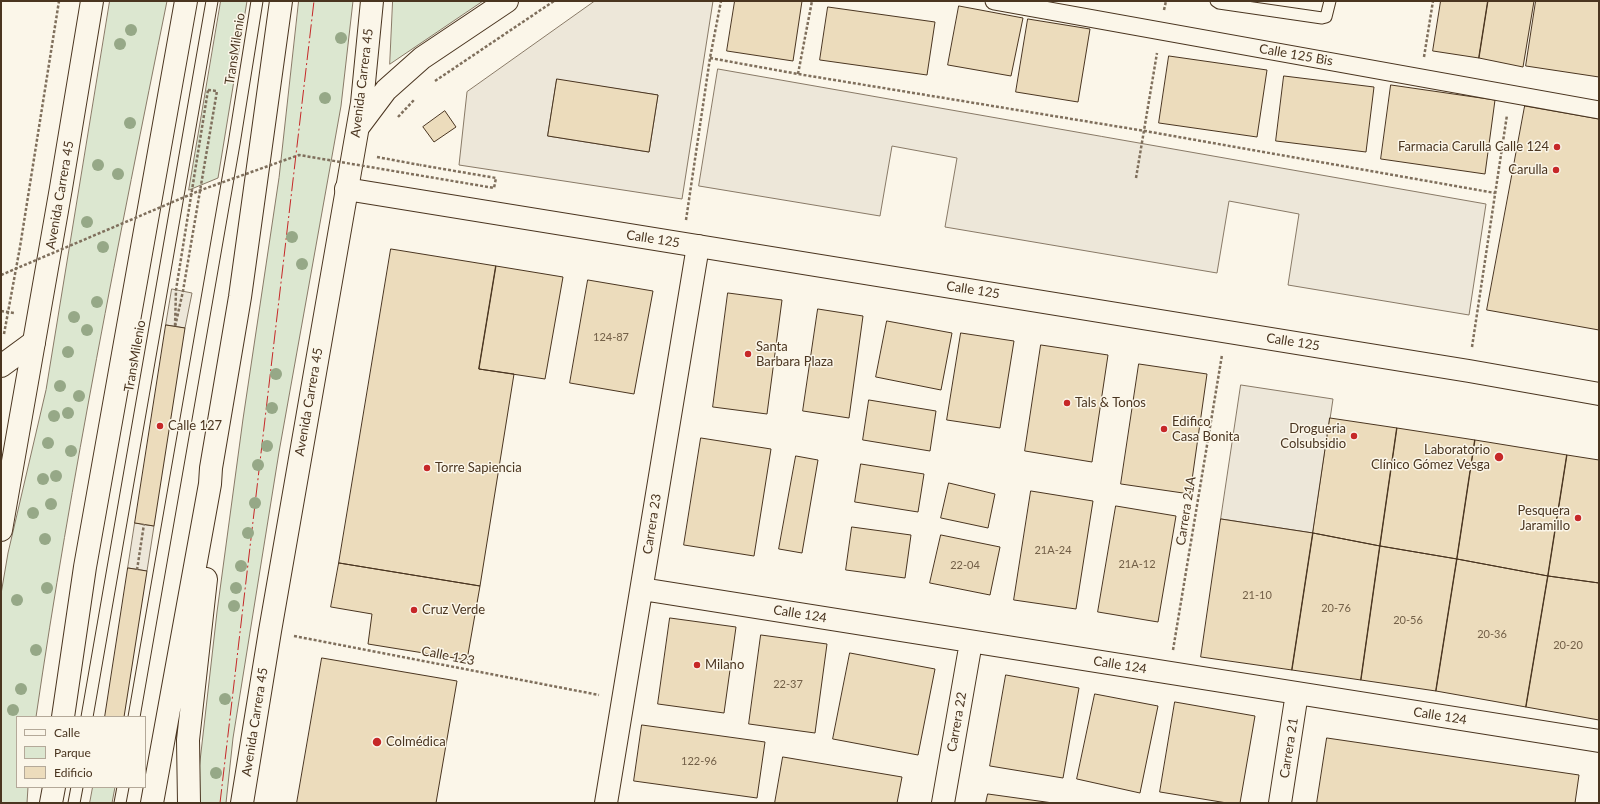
<!DOCTYPE html>
<meta charset="utf-8">
<style>
body{margin:0}
#map{position:relative;width:1600px;height:804px;overflow:hidden;background:#fbf6e9;font-family:Lato,sans-serif}
canvas{display:block}
.frame{position:absolute;inset:0;border:2px solid #4a3520;pointer-events:none}
.legend{position:absolute;left:16px;top:716px;width:130px;height:72px;box-sizing:border-box;background:#fbf6e9;border:1px solid #b4a999;margin:0;padding:5px 7px;list-style:none;font-size:12px;color:#4a3520}
.legend li{display:flex;align-items:center;gap:8px;height:20px}
.legend b{width:20px;border:1px solid #b4a999}
</style>
<div id="map">
<canvas width="1600" height="804"></canvas>
<div class="frame"></div>
<ul class="legend">
<li><b style="height:5px;background:#fbf6e9"></b>Calle</li>
<li><b style="height:11px;background:#dce7d0"></b>Parque</li>
<li><b style="height:11px;background:#ecdcbc"></b>Edificio</li>
</ul>
</div>
<script>
const ctx = document.querySelector('canvas').getContext('2d');
ctx.lineJoin = 'round';
function fill(path, color) { ctx.fillStyle = color; ctx.fill(path, 'evenodd'); }
function trace(path, color, width, dash) { ctx.strokeStyle = color; ctx.lineWidth = width; ctx.lineCap = dash ? 'butt' : 'round'; ctx.setLineDash(dash || []); ctx.stroke(path); }
function write(font, color, halo, rows, align = 'center') {
  ctx.font = font + ' Lato,sans-serif'; ctx.lineWidth = 3; ctx.setLineDash([]); ctx.textBaseline = 'middle'; ctx.strokeStyle = halo; ctx.fillStyle = color; for (const [text, x, y, turn = 0] of rows) {
    ctx.save(); ctx.translate(x, y); ctx.rotate((+turn || 0) * Math.PI / 180); ctx.textAlign = isNaN(turn) ? turn : align; if (halo) ctx.strokeText(text, 0, 0); ctx.fillText(text, 0, 0); ctx.restore();
  }
}
const green = new Path2D(`
 M110,1H167C119,239 71,477 36,717H17V787H28L27,803H1V594L8,553L46,390Z
 M221,1H247L218,178L189,190Z
 M299,1H353L341,106L279,452L233,738L226,803H199V770L217,612L243,419L279,178Z
 M393,1H483L390,64Z
 M93,787H115L112,803H90Z`);
fill(green, '#dce7d0');
trace(green, '#887966', 1);
const parking = new Path2D(`
 M595,1H713L682,199L459,165L467,92ZM557,80L658,95L649,152L548,136Z
 M718,69L1486,204L1469,315L1288,285L1299,214L1229,201L1217,273L945,227L957,158L892,146L880,216L699,186Z
 M172,289L192,293L185,328L166,325Z
 M1241,385L1333,399L1313,533L1221,519Z
 M135,523L154,526L147,571L128,568Z`);
fill(parking, '#ede7d9');
trace(parking, '#887966', 1);
const building = new Path2D(`
 M735,1H802L793,61L727,51Z
 M1441,1H1488L1479,58L1433,51Z
 M1488,1H1534L1523,67L1479,58Z
 M1536,1H1599V77L1526,66Z
 M959,6L1023,18L1011,76L948,65Z
 M828,7L935,22L927,75L820,60Z
 M1028,19L1090,29L1078,102L1016,92Z
 M1169,56L1267,70L1257,137L1159,123Z
 M1284,76L1374,87L1366,152L1276,141Z
 M557,79L658,95L649,152L548,136Z
 M1391,85L1495,100L1485,174L1381,159Z
 M1525,106L1599,119V330L1487,310Z
 M445,111L456,127L434,142L423,127Z
 M391,249L496,266L479,369L514,374L480,586L339,563Z
 M496,266L563,277L545,379L479,369Z
 M588,280L653,291L634,394L570,383Z
 M728,293L782,300L767,414L713,407Z
 M818,309L863,316L849,418L803,411Z
 M887,321L952,333L941,390L876,377Z
 M166,325L185,328L154,526L135,523Z
 M961,333L1014,341L1000,428L947,420Z
 M1041,345L1108,355L1092,462L1025,451Z
 M1139,364L1207,374L1190,494L1121,484Z
 M869,400L936,411L930,451L863,440Z
 M1330,418L1397,428L1380,546L1313,533Z
 M1397,428L1475,440L1457,559L1380,546Z
 M701,438L771,449L754,556L684,545Z
 M1475,440L1567,455L1548,576L1457,559Z
 M1567,455L1599,460V583L1548,576Z
 M796,456L818,460L802,553L779,549Z
 M861,464L924,474L918,512L855,502Z
 M949,483L995,494L988,528L941,518Z
 M1031,491L1093,501L1076,609L1014,600Z
 M1116,506L1176,516L1158,622L1098,612Z
 M1221,519L1313,533L1292,670L1201,657Z
 M852,527L911,535L905,578L846,570Z
 M1313,533L1380,546L1361,680L1292,670Z
 M941,535L1000,547L990,595L930,583Z
 M1380,546L1457,559L1436,691L1361,680Z
 M1457,559L1548,576L1526,707L1436,691Z
 M339,563L480,586L467,660L368,644L372,614L331,607Z
 M128,568L147,571L124,717H105Z
 M1548,576L1599,583V720L1526,707Z
 M670,618L736,627L724,713L658,704Z
 M761,635L827,644L815,733L749,724Z
 M850,653L935,669L918,755L833,739Z
 M322,658L457,681L436,803H297Z
 M1006,675L1079,688L1063,778L990,766Z
 M1095,694L1158,706L1140,793L1077,779Z
 M1175,702L1255,716L1240,803H1227L1160,792Z
 M642,725L765,742L757,798L634,781Z
 M1327,738L1579,775L1575,803H1317Z
 M783,757L902,777L897,803H775Z
 M988,794L1053,803H986Z`);
fill(building, '#ecdcbc');
trace(building, '#4a3520', 1);
const service = new Path2D(`
 M1216,1L1219,3L1322,18L1326,17L1330,1
 M87,717L212,1
 M134,717L234,144L257,1
 M74,803L77,787
 M120,803L123,787`);
const pedestrian = new Path2D(`
 M994,1L1599,110`);
const minor = new Path2D(`
 M1,366L34,342
 M642,589L1599,741
 M606,803L698,246
 M943,803L971,642
 M1280,803L1297,693`);
const tertiary = new Path2D(`
 M346,189L1469,371L1599,394`);
const trunk = new Path2D(`
 M359,126L386,90L422,58L507,1
 M1,530L61,188L92,1
 M63,717L85,567L186,1
 M51,803L54,787
 M152,803L210,484L211,468L240,297L281,1
 M189,803L188,740L206,579
 M242,803L270,631L362,103L372,1`);
trace(service, '#4a3520', 13);
trace(pedestrian, '#4a3520', 19);
trace(minor, '#4a3520', 24);
trace(tertiary, '#4a3520', 24);
trace(trunk, '#4a3520', 24);
trace(new Path2D(`
 M1164,10L1166,1
 M1424,57L1433,1
 M710,58L798,74L1145,131L1495,193
 M798,74L812,1
 M435,81L554,1
 M208,90L217,91L183,291L175,327L176,290Z
 M398,117L414,100
 M377,157L420,165
 M1136,178L1157,53
 M686,220L710,58L721,1
 M1,311L14,313
 M4,334L20,247L59,1
 M1472,347L1507,115
 M137,570L144,524
 M294,636L599,695
 M1173,650L1222,355`), '#7f6f5c', 2.5, [3, 2]);
trace(service, '#fbf6e9', 11);
trace(pedestrian, '#fbf6e9', 17);
trace(minor, '#fbf6e9', 22);
trace(tertiary, '#fbf6e9', 22);
trace(trunk, '#fbf6e9', 22);
trace(new Path2D(`
 M1,275L201,190L299,155L494,188L496,178L420,165`), '#7f6f5c', 2.5, [3, 2]);
trace(new Path2D(`
 M220,803L314,1`), '#c62828', 1, [14, 3, 2, 3]);
ctx.fillStyle = '#96a887';
for (const [x, y] of [
 [131,30],
 [341,38],
 [120,44],
 [325,98],
 [130,123],
 [98,165],
 [118,174],
 [87,222],
 [292,237],
 [103,247],
 [302,264],
 [97,302],
 [74,317],
 [87,330],
 [68,352],
 [276,374],
 [60,386],
 [79,396],
 [272,408],
 [68,413],
 [54,416],
 [48,443],
 [267,446],
 [71,451],
 [258,465],
 [56,476],
 [43,479],
 [255,503],
 [51,504],
 [33,513],
 [248,533],
 [45,539],
 [241,566],
 [47,588],
 [236,588],
 [17,600],
 [234,606],
 [36,650],
 [21,689],
 [225,699],
 [13,710],
 [216,773]
]) { ctx.beginPath(); ctx.arc(x, y, 6, 0, 2 * Math.PI); ctx.fill(); }
for (const [x, y, r, color] of [
 [1557,147,4,"#c62828"],
 [1556,170,4,"#c62828"],
 [748,354,4,"#c62828"],
 [1067,403,4,"#c62828"],
 [160,426,4,"#c62828"],
 [1164,429,4,"#c62828"],
 [1354,436,4,"#c62828"],
 [1499,457,5,"#c62828"],
 [427,468,4,"#c62828"],
 [1578,518,4,"#c62828"],
 [414,610,4,"#c62828"],
 [697,665,4,"#c62828"],
 [377,742,5,"#c62828"]
]) { const dot = new Path2D(); dot.arc(x, y, r, 0, 2 * Math.PI); ctx.fillStyle = color; ctx.fill(dot); trace(dot, '#fbf6e9', 1.5); }
write('11px', '#725f47', null, [
 ["124-87",611,337],
 ["21A-24",1053,550],
 ["21A-12",1137,564],
 ["22-04",965,565],
 ["21-10",1257,595],
 ["20-76",1336,608],
 ["20-56",1408,620],
 ["20-36",1492,634],
 ["20-20",1568,645],
 ["22-37",788,684],
 ["122-96",699,761]
]);
write('13px', '#4a3520', '#fbf6e9', [
 ["TransMilenio",235,49,-81],
 ["Calle 125 Bis",1296,55,10],
 ["Avenida Carrera 45",362,83,-83],
 ["Avenida Carrera 45",60,195,-80],
 ["Calle 125",653,239,9],
 ["Calle 125",973,290,9],
 ["Calle 125",1293,342,9],
 ["TransMilenio",135,356,-80],
 ["Avenida Carrera 45",309,402,-80],
 ["Carrera 21A",1186,511,-81],
 ["Carrera 23",652,524,-81],
 ["Calle 124",800,614,9],
 ["Calle 123",448,656,11],
 ["Calle 124",1120,665,9],
 ["Calle 124",1440,716,9],
 ["Avenida Carrera 45",255,722,-81],
 ["Carrera 22",957,722,-80],
 ["Carrera 21",1289,748,-81]
]);
write('13px', '#4a3520', '#fbf6e9', [
 ["Farmacia Carulla Calle 124",1549,147,"right"],
 ["Carulla",1548,170,"right"],
 ["Santa",756,347],
 ["Barbara Plaza",756,362],
 ["Tals & Tonos",1075,403],
 ["Edifico",1172,422],
 ["Casa Bonita",1172,437],
 ["Calle 127",168,426],
 ["Drogueria",1346,429,"right"],
 ["Colsubsidio",1346,444,"right"],
 ["Laboratorio",1490,450,"right"],
 ["Clínico Gómez Vesga",1490,465,"right"],
 ["Torre Sapiencia",435,468],
 ["Pesquera",1570,511,"right"],
 ["Jaramillo",1570,526,"right"],
 ["Cruz Verde",422,610],
 ["Milano",705,665],
 ["Colmédica",386,742]
], 'left');
</script>
